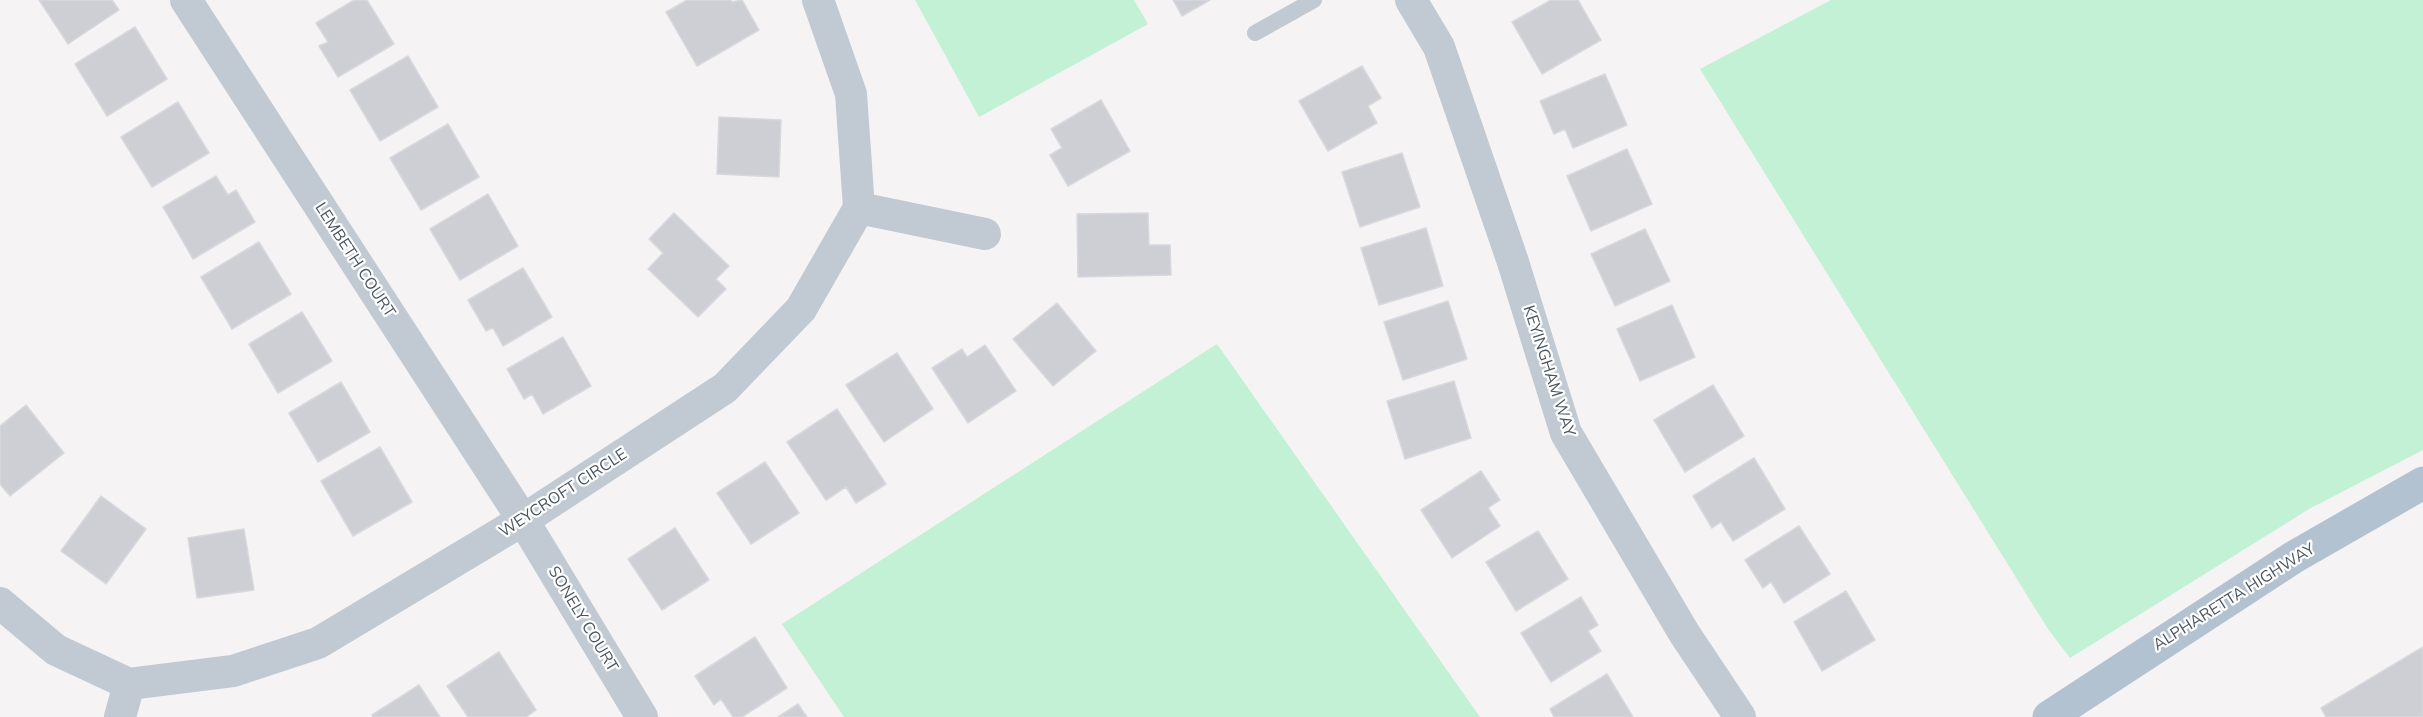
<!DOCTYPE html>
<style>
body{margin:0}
canvas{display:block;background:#f5f3f3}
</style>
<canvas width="2423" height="717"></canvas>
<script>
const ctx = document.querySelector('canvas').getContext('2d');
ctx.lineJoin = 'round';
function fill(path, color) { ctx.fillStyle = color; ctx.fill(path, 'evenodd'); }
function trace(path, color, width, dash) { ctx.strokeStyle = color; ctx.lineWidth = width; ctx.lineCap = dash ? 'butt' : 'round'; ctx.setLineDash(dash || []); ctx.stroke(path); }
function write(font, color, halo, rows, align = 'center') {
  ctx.font = font + ' Mulish,sans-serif'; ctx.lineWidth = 4.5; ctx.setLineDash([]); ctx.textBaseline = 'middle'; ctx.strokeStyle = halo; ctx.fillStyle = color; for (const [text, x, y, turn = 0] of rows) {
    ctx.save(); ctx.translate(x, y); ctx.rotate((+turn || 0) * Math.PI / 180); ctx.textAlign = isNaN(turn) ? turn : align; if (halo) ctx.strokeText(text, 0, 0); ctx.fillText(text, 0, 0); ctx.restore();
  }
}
fill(new Path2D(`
 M915,0H1134L1148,24L979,117Z
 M1831,0H2423V450L2309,509L2070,658L2048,629L1700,69Z
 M1217,344L1480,717H844L782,624Z`), '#c3f1d5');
const building = new Path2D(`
 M39,0H112L119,10L68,44Z
 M354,0H367L394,44L338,77L319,46L328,42L316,23Z
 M687,0H731L732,2L742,0L759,30L697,66L666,12Z
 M1173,0H1210L1182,16Z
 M1551,0H1578L1601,40L1542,74L1512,22Z
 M135,27L167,79L107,116L75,64Z
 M408,56L438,107L380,141L350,90Z
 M1362,66L1381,98L1368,106L1377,123L1328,151L1299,101Z
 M1605,74L1627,125L1573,148L1565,129L1554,134L1540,101Z
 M1101,100L1130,151L1068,186L1050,155L1062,148L1051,129Z
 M178,102L209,153L152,187L121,137Z
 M719,117L781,120L779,177L717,174Z
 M448,124L479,177L421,210L390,158Z
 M1627,149L1652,204L1591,231L1567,176Z
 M1402,153L1420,207L1360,227L1342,172Z
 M216,176L228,195L236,190L255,222L193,259L163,207Z
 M488,194L518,246L460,280L430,229Z
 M674,213L729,266L716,279L726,289L698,317L648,269L663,253L649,239Z
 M1148,213L1149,245H1170L1171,275L1078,277L1077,214Z
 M1426,228L1443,286L1379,305L1361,248Z
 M1645,229L1670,281L1615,306L1591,254Z
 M259,242L291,294L232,329L201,277Z
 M523,268L552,317L503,346L493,328L486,331L468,300Z
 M1448,301L1467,359L1403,380L1384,322Z
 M1057,303L1096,351L1053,386L1013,339Z
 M1672,305L1695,357L1640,381L1617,329Z
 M302,312L332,361L278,393L249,344Z
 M563,337L591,386L543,414L532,394L524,399L507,369Z
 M985,345L1016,391L968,423L932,368L962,349L967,357Z
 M897,353L933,409L884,442L846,385Z
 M1454,381L1471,438L1405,459L1387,401Z
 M341,382L370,432L318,462L289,413Z
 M1713,385L1744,436L1685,472L1654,420Z
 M26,405L64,453L10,496L0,484V426Z
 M837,409L886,484L856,503L846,487L826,500L787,442Z
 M380,447L412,502L353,536L321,481Z
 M1754,458L1785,509L1733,541L1721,522L1712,528L1693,496Z
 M765,462L799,513L751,544L717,493Z
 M1481,471L1500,500L1488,508L1500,526L1452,558L1421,510Z
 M101,496L146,529L106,584L61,551Z
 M1799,526L1830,574L1784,603L1771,582L1763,588L1745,560Z
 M675,528L709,580L662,610L628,559Z
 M244,529L254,590L197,598L188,538Z
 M1538,531L1568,579L1516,611L1486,562Z
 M1846,591L1875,640L1822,671L1794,622Z
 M1581,597L1598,625L1588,631L1601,651L1551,682L1521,633Z
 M755,637L787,688L742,717H733L721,699L714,705L695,676Z
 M2423,647V717H2326L2321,708Z
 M499,652L536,710L526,717H468L447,686Z
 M1607,674L1633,717H1554L1550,709Z
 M419,685L440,717H373L372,715Z
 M798,704L807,717H778Z`);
fill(building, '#cdcfd5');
trace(building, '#d7d9de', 1.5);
trace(new Path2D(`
 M1255,33L1314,0`), '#c1cad2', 16);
trace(new Path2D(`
 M186,0L523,520L642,717
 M1411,0L1439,47L1513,262L1566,433L1684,633L1740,717
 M859,208L985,234
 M0,603L56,650L129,684L233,671L318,643L523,520L725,388L801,309L859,208L851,94L818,0
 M120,717L129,684`), '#c1cad2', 32);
trace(new Path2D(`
 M2049,717L2294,557L2423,483`), '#b3c2d1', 33);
write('16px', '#4a5661', '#fff', [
 ["LEMBETH COURT",355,260,57],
 ["KEYINGHAM WAY",1549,371,72],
 ["WEYCROFT CIRCLE",563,493,-33],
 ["ALPHARETTA HIGHWAY",2234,597,-32],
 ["SONELY COURT",583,619,59]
]);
</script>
